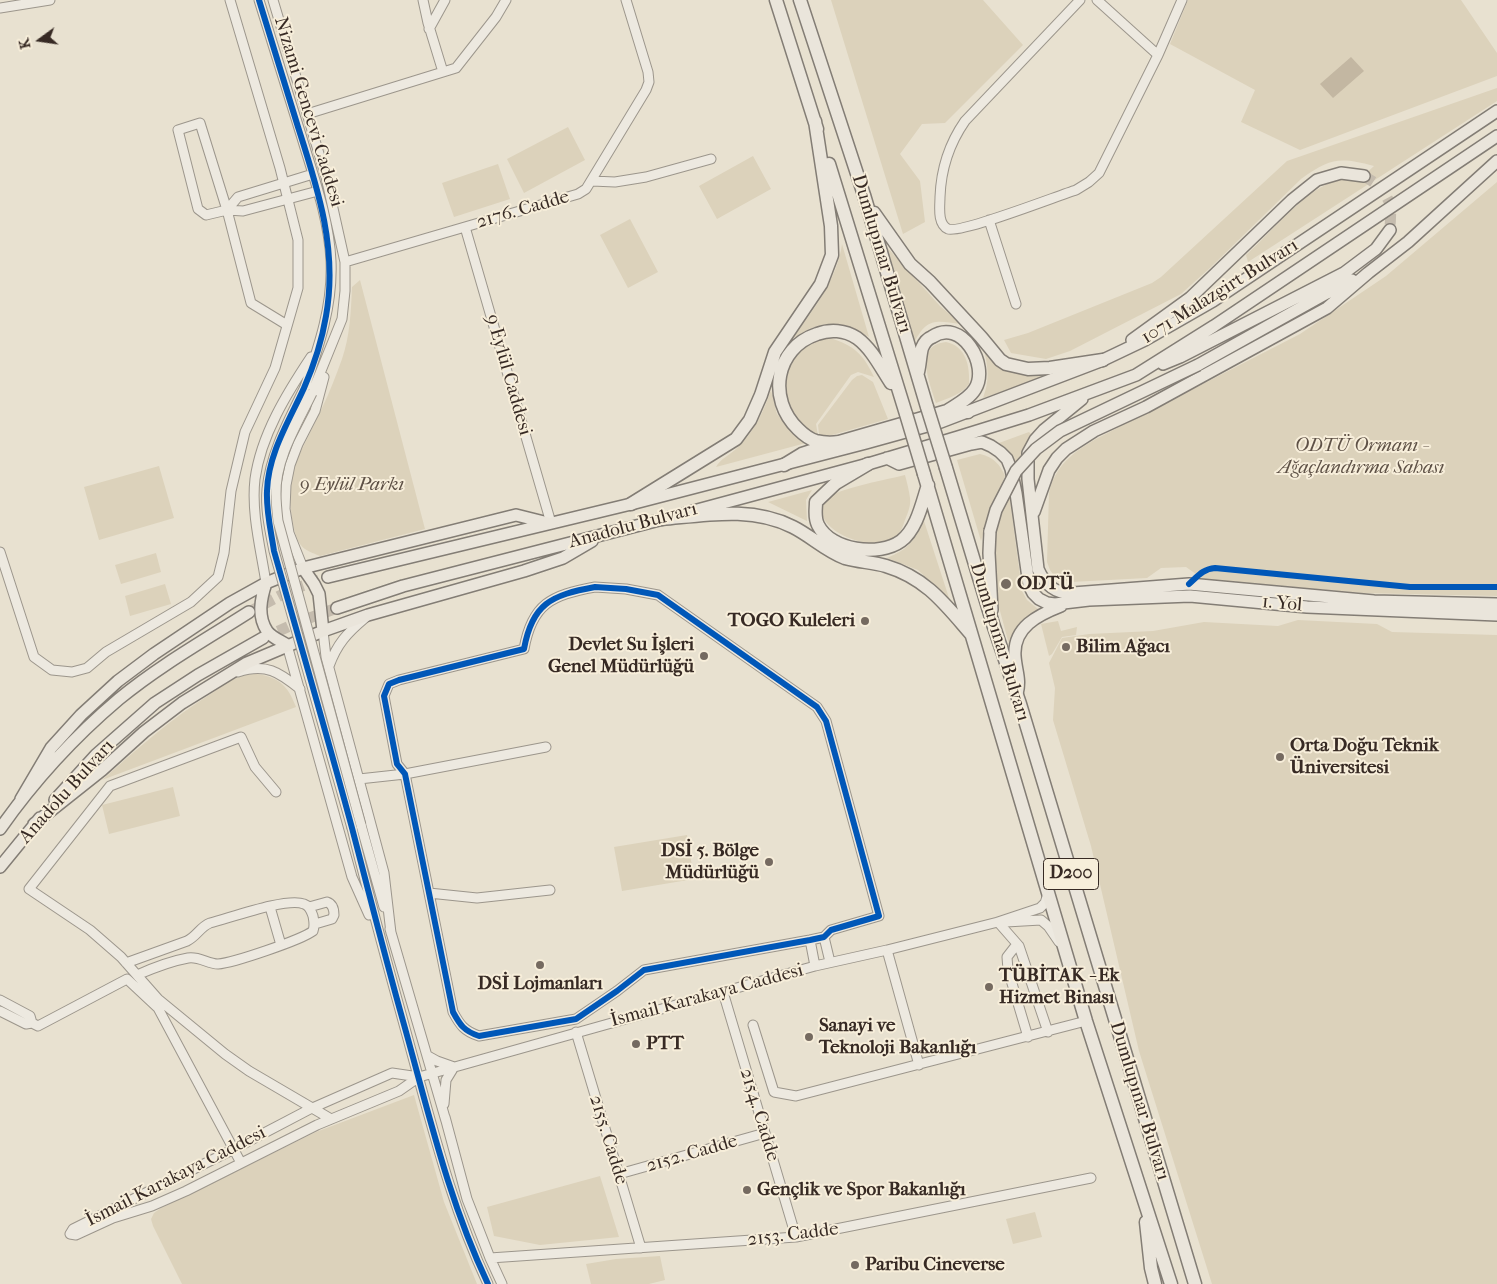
<!DOCTYPE html>
<meta charset="utf-8">
<style>
body{margin:0}
#map{position:relative;width:1497px;height:1284px;overflow:hidden;background:#e8e1d0;font-family:"IM FELL French Canon",serif}
canvas{display:block}
.north{position:absolute;left:15px;top:15px;width:50px;height:50px;-webkit-text-stroke:4px #f7eeda;paint-order:stroke;rotate:256deg;font-size:14px;font-weight:700;line-height:20px;text-align:center;color:#372a24}
.north::after{content:'';display:block;margin:auto;width:18px;height:22px;background:#372a24;clip-path:polygon(50% 0,100% 100%,50% 72%,0 100%)}
</style>
<div id="map">
<canvas width="1497" height="1284"></canvas>
<div class="north">K</div>
</div>
<script>
const ctx = document.querySelector('canvas').getContext('2d');
ctx.lineJoin = 'round';
function fill(path, color) { ctx.fillStyle = color; ctx.fill(path, 'evenodd'); }
function trace(path, color, width, dash) { ctx.strokeStyle = color; ctx.lineWidth = width; ctx.lineCap = dash ? 'butt' : 'round'; ctx.setLineDash(dash || []); ctx.stroke(path); }
function write(font, color, halo, rows, align = 'center') {
  ctx.font = font + ' "IM FELL French Canon",serif'; ctx.lineWidth = 4; ctx.setLineDash([]); ctx.textBaseline = 'middle'; ctx.strokeStyle = halo; ctx.fillStyle = color; for (const [text, x, y, turn = 0] of rows) {
    ctx.save(); ctx.translate(x, y); ctx.rotate((+turn || 0) * Math.PI / 180); ctx.textAlign = isNaN(turn) ? turn : align; if (halo) ctx.strokeText(text, 0, 0); ctx.fillText(text, 0, 0); ctx.restore();
  }
}
fill(new Path2D(`
 M831,0H983L1023,45L945,123L922,124L900,154L920,181L925,222L903,234Z
 M1188,0H1461L1497,53V76L1300,150L1241,122L1255,90L1170,44Z
 M1497,88V101L1248,262L1246,255C1270,234 1302,193 1332,182C1340,179 1350,180 1359,180L1374,166C1339,157 1331,158 1301,179L1211,267L1181,294L1070,351L1046,359L1011,353L1004,340L1028,333L1152,283L1161,277L1287,161Z
 M568,127L585,160L524,193L507,159Z
 M753,156L771,189L717,219L699,186Z
 M498,164L510,199L454,217L442,183Z
 M1497,182V596L1362,593L1203,579L1186,567L1161,568L1147,578L1071,582L1062,580L1055,577L1050,570L1047,562L1049,493C1055,466 1073,452 1096,439L1300,334L1386,276Z
 M630,219L658,272L628,288L600,235Z
 M842,244L869,337C852,328 832,320 814,327C806,330 799,335 792,339C813,310 837,280 842,244Z
 M885,245L940,306L961,324C934,320 926,318 913,345Z
 M360,280L425,529L320,556C313,553 305,551 300,544C290,529 288,488 293,470C301,448 313,429 322,408C330,392 336,375 342,359C350,336 351,311 352,287Z
 M830,338C855,346 863,354 874,377L858,372L851,375L816,424L818,436C808,430 799,424 792,414C786,406 786,397 786,387C786,358 802,342 830,338Z
 M946,342C966,346 970,366 969,384C961,395 948,398 936,403C930,383 913,345 946,342Z
 M984,349C1003,375 1022,377 1052,375L983,398C990,379 988,369 984,349Z
 M862,375L873,382L888,419L825,437L819,434L818,425L852,380L857,376Z
 M771,390L777,414L791,431L806,443L716,467C720,459 730,455 737,448C754,432 763,413 771,390Z
 M1029,432L1033,436L1027,514L1026,517C1023,500 1023,479 1016,463C1012,455 1001,451 999,443Z
 M980,454C993,457 1000,464 1005,476L990,511L981,541L957,460Z
 M159,466L174,518L99,540L84,487Z
 M905,475C907,483 909,490 910,498C911,505 908,513 905,520C903,526 901,532 896,537C871,558 796,522 831,496C841,488 890,479 905,475Z
 M1008,485L1022,591L1027,600L1038,609L1021,622L1014,634L1010,648L987,563V551Z
 M812,490L806,500L807,521L768,502Z
 M924,521L950,601L918,570L887,558C908,549 914,542 924,521Z
 M156,553L161,572L121,584L115,565Z
 M165,584L171,604L130,616L125,596Z
 M1298,620L1377,624L1392,632L1497,635V1284H1212L1139,1051L1091,846L1053,720L1055,688L1049,663L1062,638L1089,634L1153,631L1204,622L1278,626Z
 M1058,621L1061,631L1077,627L1076,635L1062,637L1052,654L1049,656L1041,624Z
 M258,674C280,678 288,686 296,707L102,780C137,749 172,718 212,693C222,686 234,677 246,675C250,674 254,674 258,674Z
 M173,787L180,816L109,834L102,805Z
 M687,835L694,879L622,891L614,847Z
 M414,1095L444,1202L477,1284H182L153,1226L151,1219L154,1213L161,1208L316,1132Z
 M600,1176L619,1237L540,1245L494,1236L487,1207Z
 M1035,1212L1042,1237L1013,1244L1006,1219Z
 M660,1256L665,1280L649,1284H591L586,1264L616,1259Z`), '#dcd2bb');
fill(new Path2D(`
 M1351,57L1364,71L1333,98L1320,84Z`), '#c3b7a2');
trace(new Path2D(`
 M1364,176L1381,187L1391,205L1390,230
 M249,612L291,590L328,577
 M263,638L301,621L337,608`), '#c5bcae', 11, [11, 5.5]);
const minor = new Path2D(`
 M259,0C273,46 288,92 302,138C314,178 329,219 331,261C333,305 319,346 305,387
 M273,0L326,177L345,262V291L342,319L312,393
 M423,0L428,23L443,72
 M1080,0L965,121C949,144 941,169 940,197C940,206 937,224 948,229C960,234 1057,196 1076,190L1089,182L1099,173L1158,55L1182,0
 M1097,0L1158,55
 M0,8L50,0
 M429,29L445,0
 M307,114L456,68L496,17L506,0
 M592,181L615,182L646,177L711,159
 M227,210L238,197L313,174
 M989,220L1016,304
 M465,227L551,523
 M345,262L578,194L586,189L646,90L649,82L648,72L626,0
 M287,325L251,303L227,210L200,123L178,130L198,209L206,215L227,210L243,211L318,191
 M0,552L34,657L52,670L72,672L87,668L106,652L191,602L218,577L224,553L231,491L245,432L275,368L298,288V240L280,168L230,0
 M303,568L289,533L285,509L286,485L290,465L298,444L315,411L324,377
 M266,583C261,550 251,513 255,479C261,435 287,393 311,357
 M595,587L626,589L658,595L817,707L826,721L879,916L831,930L824,937L810,940L644,970L617,991L576,1019L479,1036C464,1031 460,1025 453,1012L405,774L397,764L384,696L389,684L399,680L524,649C532,604 551,595 595,587Z
 M323,631L326,657L384,873L391,933
 M287,645L352,877L369,915
 M329,666C337,644 347,633 365,618
 M238,672C266,663 279,672 300,689
 M359,779L405,774L546,747
 M276,792L255,767L241,737L110,786L29,889L90,930L121,957L158,999L225,1054L249,1071L331,1119
 M361,825L384,907
 M352,828C372,911 396,994 418,1076C438,1149 456,1216 488,1284
 M429,893L477,898L550,890
 M270,907L281,945
 M309,907L327,902C333,904 334,910 334,915L332,919L315,924
 M998,922L1019,946L1014,948L1007,957L1008,970L1028,1037
 M1006,922L1041,920L1048,926L1059,942
 M390,929L446,1121
 M824,937L830,962
 M810,940L815,966
 M1019,946L1048,1032
 M887,950L919,1065
 M126,963L187,941C197,936 200,927 210,923C230,918 287,897 304,904C310,906 311,911 313,916C314,922 315,925 313,931C301,940 233,963 218,964C208,964 199,956 188,958C171,961 153,968 137,975
 M723,992L796,1237
 M0,1000L30,1016L32,1023
 M0,1011L26,1024L32,1023L38,1026L127,979L158,1008L241,1163
 M753,1025L774,1092L796,1096L1086,1021
 M576,1032L641,1248
 M428,1056L437,1061L454,1067
 M444,1104L446,1080L454,1067
 M445,1117L467,1199L490,1258L502,1284
 M619,1174L765,1133
 M70,1234L76,1235L113,1218L152,1206L186,1191L317,1125L399,1091L419,1077L815,966L887,950L998,922L1040,908L1045,903L1048,894
 M70,1234L73,1229L228,1152L310,1109L392,1073L419,1077
 M490,1258L796,1237L1091,1178`);
const major = new Path2D(`
 M1132,340L1190,298L1292,200L1317,180L1341,173L1364,176
 M1163,364L1180,357L1344,273L1376,249L1390,230
 M1198,365L1327,293L1352,280
 M1082,399L1044,430L1035,440L1028,453V479L1038,569C1045,585 1055,594 1073,593L1189,584L1374,601L1497,604
 M887,458L899,464L971,444L982,442L991,446L1000,452L1007,459L1011,469L1016,493L1029,585L1033,593L1039,599L1047,603L1055,604L1089,600L1190,596L1307,607L1497,615
 M1034,512L1049,470L1057,458L1066,449L1094,431L1146,407L1327,308L1368,273L1408,242L1497,161
 M686,513L868,464L958,437L1029,415L1136,375L1214,326L1497,136
 M990,531L989,553L992,610
 M303,568L314,584L319,594L323,631
 M328,577L631,504L866,443L938,423L1103,360L1145,340L1213,301L1497,111
 M266,583C261,598 257,616 267,631C271,637 281,641 287,645
 M337,608L403,586L671,517
 M1017,694C1021,679 1016,671 1015,656C1013,627 1038,615 1061,606
 M21,799L51,748L81,715L118,681L154,654L230,603L266,583L303,568L516,515L548,523
 M55,800L96,755L155,703L198,675L263,638
 M34,824L102,770L144,732L182,703L247,663L323,631L368,615L524,571L563,558L592,541
 M0,829C33,782 74,737 119,699C159,666 205,640 249,612
 M0,867L40,818`);
const highway = new Path2D(`
 M776,0L817,129
 M800,0L864,195L927,407
 M829,164L906,414
 M874,213L910,264L930,282L981,337L1000,360L1006,364L1028,369L1050,368L1103,360
 M918,372C920,364 920,355 922,348C924,343 927,339 932,337C961,317 990,365 975,389C969,399 956,405 947,411
 M839,442C832,443 824,443 816,441C809,439 803,434 798,429C767,399 775,348 817,334C830,329 845,330 857,338C872,349 881,368 891,383
 M868,464L836,483L816,502C816,510 814,517 818,525C831,551 879,557 901,541C917,529 922,503 928,485
 M784,465L802,454L839,442L947,411L968,412
 M946,468L993,624L1020,704L1195,1284
 M924,474L1086,1021L1171,1284
 M631,504L736,439L750,420L761,395L775,352L821,284L832,255L831,226L815,121
 M662,519C706,515 752,506 793,527C811,536 826,551 845,558C859,562 873,562 886,566C926,578 945,604 971,634
 M1146,1222L1151,1268L1155,1284`);
trace(minor, '#9c968c', 11);
trace(major, '#837d75', 14);
trace(highway, '#837d75', 15);
trace(minor, '#ede9e0', 9);
trace(major, '#eae5db', 11);
trace(highway, '#eae5db', 12);
const minorBridge = new Path2D(`
 M305,387C289,420 271,452 267,489C265,509 270,531 274,551L352,828
 M312,393C297,424 275,459 276,494C276,503 277,512 278,521L361,825`);
const majorBridge = new Path2D(`
 M990,531L996,510L1016,471L1036,449L1060,431L1198,365`);
const highwayBridge = new Path2D(`
 M927,407L946,468
 M906,414L924,474`);
trace(minorBridge, '#9c968c', 11, []);
trace(majorBridge, '#837d75', 14, []);
trace(highwayBridge, '#837d75', 15, []);
trace(minorBridge, '#ede9e0', 9);
trace(majorBridge, '#eae5db', 11);
trace(highwayBridge, '#eae5db', 12);
trace(new Path2D(`
 M259,0C272,42 285,85 298,127C318,189 338,250 326,316C322,340 314,365 304,388C289,421 268,454 267,491C266,511 271,531 274,551C300,643 327,735 352,828C369,893 385,957 403,1021C428,1110 448,1200 488,1284
 M1189,584C1198,576 1203,569 1215,568L1410,587H1497
 M595,587L626,589L658,595L817,707L826,721L879,916L831,930L824,937L810,940L644,970L617,991L576,1019L479,1036C464,1031 460,1025 453,1012L405,774L397,764L384,696L389,684L399,680L524,649C532,604 551,595 595,587Z`), '#0057b8', 6);
for (const [x, y, r, color] of [
 [1006,584,6,"#756a60"],
 [865,621,5,"#756a60"],
 [1066,647,5,"#756a60"],
 [704,656,5,"#756a60"],
 [1280,757,5,"#756a60"],
 [769,862,5,"#756a60"],
 [540,965,5,"#756a60"],
 [989,987,5,"#756a60"],
 [809,1037,5,"#756a60"],
 [636,1044,5,"#756a60"],
 [747,1190,5,"#756a60"],
 [855,1265,5,"#756a60"]
]) { const dot = new Path2D(); dot.arc(x, y, r, 0, 2 * Math.PI); ctx.fillStyle = color; ctx.fill(dot); trace(dot, '#f7eeda', 2); }
for (const [x, y, w] of [
 [1071,874,55]
]) { const box = new Path2D(); box.roundRect(x - w / 2, y - 15.5, w, 31, 4); ctx.fillStyle = '#f7eeda'; ctx.fill(box); trace(box, '#372a24', 1); }
write('bold 18px', '#372a24', null, [
 ["D200",1071,874]
]);
write('19px', '#372a24', '#f7eeda', [
 ["Nizami Gencevi Caddesi",308,112,73],
 ["2176. Cadde",523,210,-16],
 ["Dumlupınar Bulvarı",881,254,73],
 ["1071 Malazgirt Bulvarı",1220,292,-32],
 ["9 Eylül Caddesi",508,375,74],
 ["Anadolu Bulvarı",633,526,-15],
 ["1. Yol",1282,604,5],
 ["Dumlupınar Bulvarı",999,642,73],
 ["Anadolu Bulvarı",67,792,-48],
 ["İsmail Karakaya Caddesi",707,996,-15],
 ["Dumlupınar Bulvarı",1139,1101,73],
 ["2154. Cadde",759,1115,73],
 ["2155. Cadde",608,1140,73],
 ["2152. Cadde",692,1154,-16],
 ["İsmail Karakaya Caddesi",176,1177,-27],
 ["2153. Cadde",793,1235,-7]
]);
write('italic 19px', '#5e5146', '#f7eeda', [
 ["ODTÜ Ormanı -",1361,446],
 ["Ağaçlandırma Sahası",1361,468],
 ["9 Eylül Parkı",352,485]
]);
write('bold 19px', '#372a24', '#f7eeda', [
 ["ODTÜ",1017,584],
 ["TOGO Kuleleri",855,621,"right"],
 ["Devlet Su İşleri",694,645,"right"],
 ["Genel Müdürlüğü",694,667,"right"],
 ["Bilim Ağacı",1076,647],
 ["Orta Doğu Teknik",1290,746],
 ["Üniversitesi",1290,768],
 ["DSİ 5. Bölge",759,851,"right"],
 ["Müdürlüğü",759,873,"right"],
 ["TÜBİTAK - Ek",999,976],
 ["Hizmet Binası",999,998],
 ["DSİ Lojmanları",540,984,"center"],
 ["Sanayi ve",819,1026],
 ["Teknoloji Bakanlığı",819,1048],
 ["PTT",646,1044],
 ["Gençlik ve Spor Bakanlığı",757,1190],
 ["Paribu Cineverse",865,1265]
], 'left');
</script>
